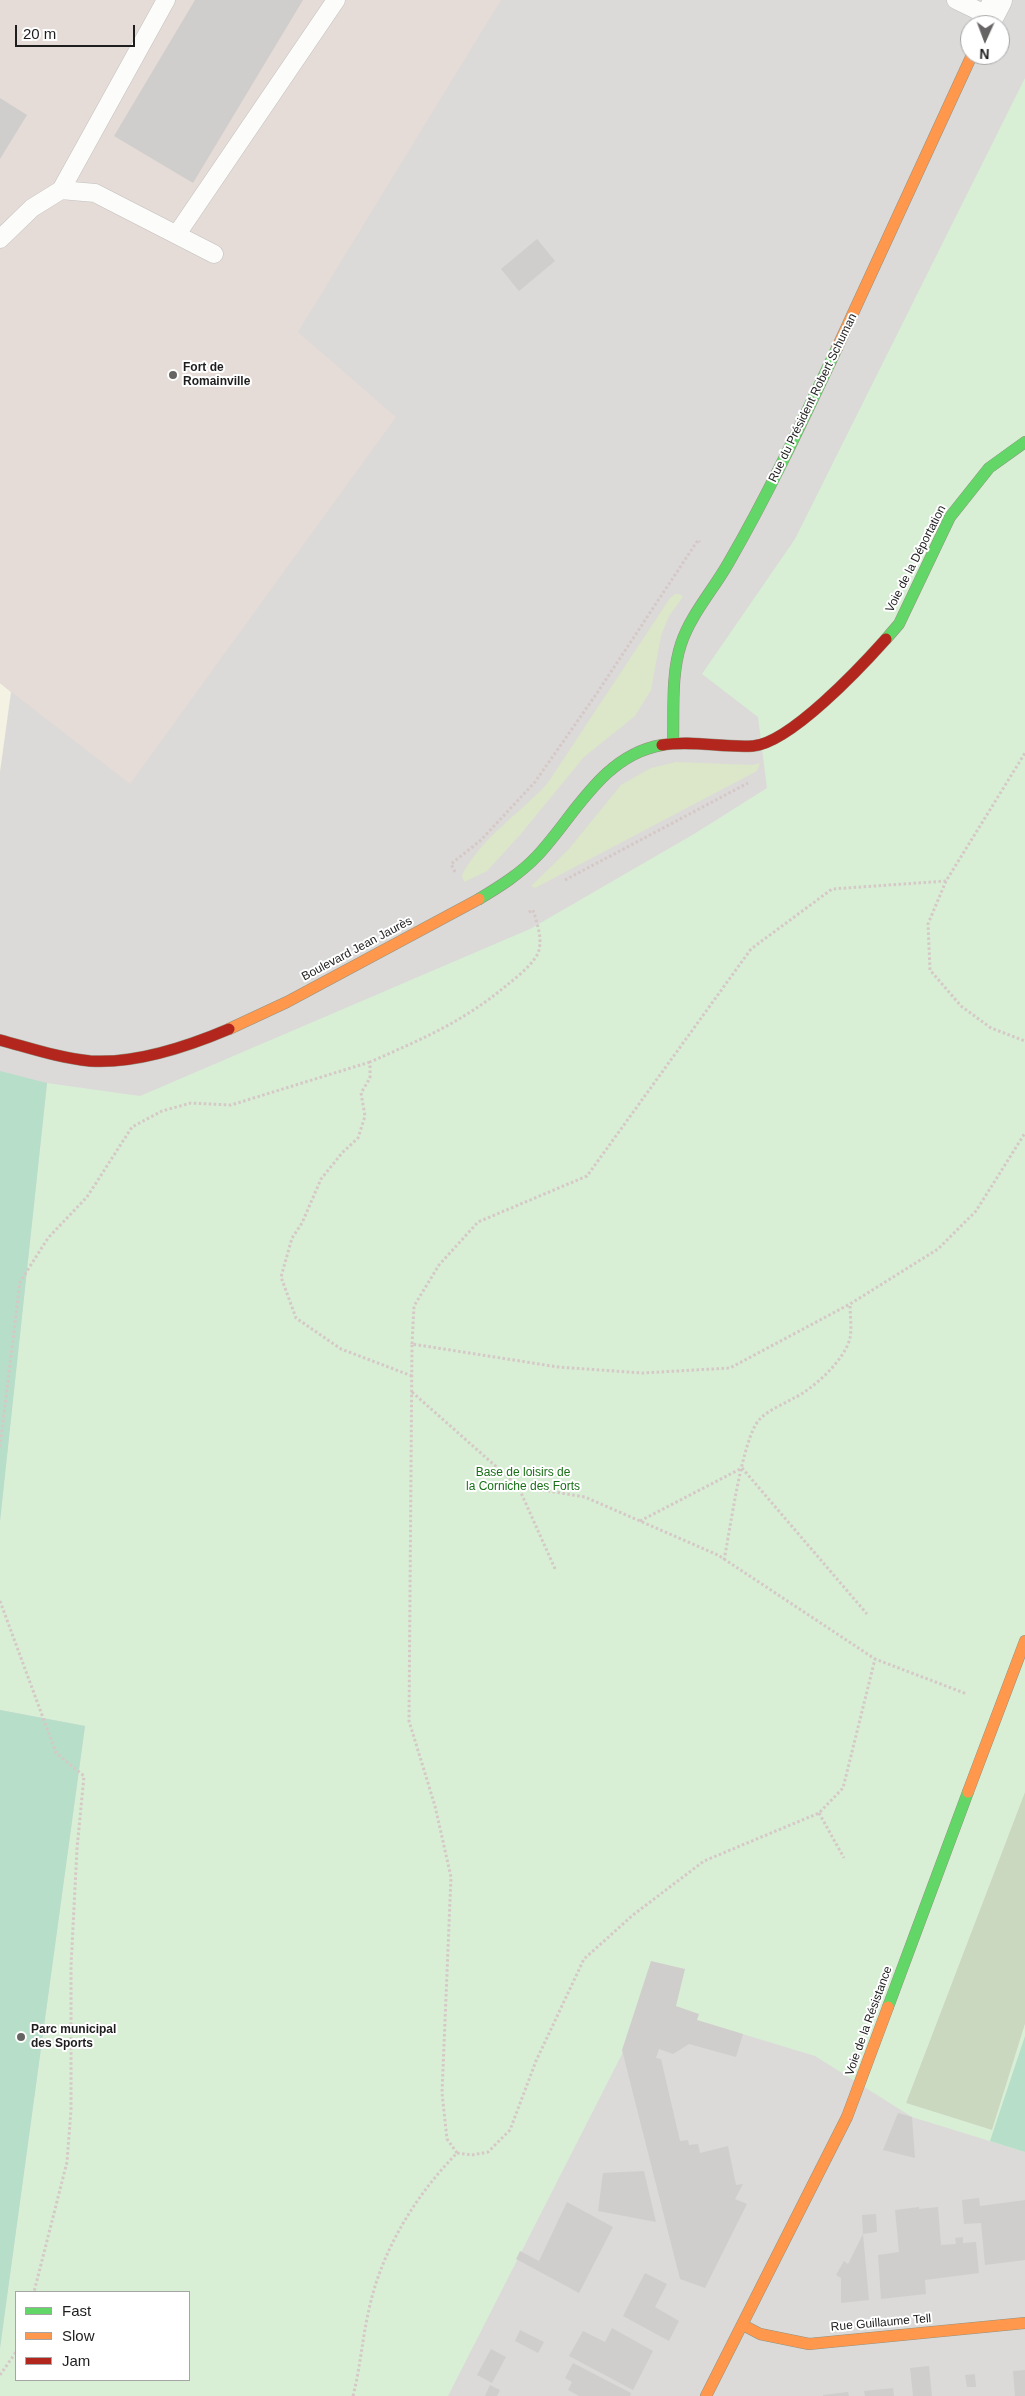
<!DOCTYPE html>
<meta charset="utf-8">
<style>
body{margin:0}
#map{position:relative;width:1025px;height:2396px;overflow:hidden;background:#eceae7;font-family:Helvetica,sans-serif}
canvas{display:block}
.legend{position:absolute;left:15px;top:2291px;width:175px;height:90px;box-sizing:border-box;background:#fff;border:1px solid #a5a5a5;margin:0;padding:6px 9px;list-style:none;font-size:15px;color:#1e1e1e}
.legend li{display:flex;align-items:center;gap:10px;height:25px}
.legend b{width:25px;border:1px solid #a5a5a5}
.north{position:absolute;left:960px;top:15px;width:50px;height:50px;box-sizing:border-box;background:#fff;border:1px solid #a5a5a5;border-radius:50%;rotate:182deg;font-size:14px;font-weight:700;line-height:20px;text-align:center;color:#1e1e1e}
.north::after{content:'';display:block;margin:auto;width:18px;height:22px;background:#666564;clip-path:polygon(50% 0,100% 100%,50% 72%,0 100%)}
.scale{position:absolute;left:15px;top:25px;width:120px;height:22px;box-sizing:border-box;border:2px solid #1e1e1e;border-top:0;padding-left:6px;font-size:15px;line-height:18px;white-space:nowrap;color:#1e1e1e;-webkit-text-stroke:4px #fff;paint-order:stroke}
</style>
<div id="map">
<canvas width="1025" height="2396"></canvas>
<ul class="legend">
<li><b style="height:6px;background:#63d668"></b>Fast</li>
<li><b style="height:6px;background:#ff974d"></b>Slow</li>
<li><b style="height:6px;background:#b3261e"></b>Jam</li>
</ul>
<div class="north">N</div>
<div class="scale">20 m</div>
</div>
<script>
const ctx = document.querySelector('canvas').getContext('2d');
ctx.lineJoin = 'round';
function fill(path, color) { ctx.fillStyle = color; ctx.fill(path, 'evenodd'); }
function trace(path, color, width, dash) { ctx.strokeStyle = color; ctx.lineWidth = width; ctx.lineCap = dash ? 'butt' : 'round'; ctx.setLineDash(dash || []); ctx.stroke(path); }
function write(font, color, halo, rows, align = 'center') {
  ctx.font = font + ' Helvetica,sans-serif'; ctx.lineWidth = 4; ctx.setLineDash([]); ctx.textBaseline = 'middle'; ctx.strokeStyle = halo; ctx.fillStyle = color; for (const [text, x, y, turn = 0] of rows) {
    ctx.save(); ctx.translate(x, y); ctx.rotate((+turn || 0) * Math.PI / 180); ctx.textAlign = isNaN(turn) ? turn : align; if (halo) ctx.strokeText(text, 0, 0); ctx.fillText(text, 0, 0); ctx.restore();
  }
}
fill(new Path2D(`
 M0,0H1025V2396H0ZM970,25H1000V55H970ZM16,2292H189V2380H16Z`), '#dbdad8');
fill(new Path2D(`
 M0,683L11,692L0,772Z`), '#f4f2e3');
fill(new Path2D(`
 M0,0H501L298,332L396,417L130,784L0,683Z`), '#e5dbd7');
fill(new Path2D(`
 M675,594H680L683,597L669,616L661,636L651,690L635,716L584,757L520,835L487,871L464,882L462,875C481,838 519,814 547,784L670,598Z
 M676,762L752,765L760,763L757,771L535,888L531,886L568,850L621,785L651,768Z`), '#dce6c9');
fill(new Path2D(`
 M1025,1792V2024L992,2130L906,2103Z`), '#cad8bf');
fill(new Path2D(`
 M1025,78V1792L906,2103L992,2130L1025,2024V2152L912,2117L815,2056L647,2005L448,2396H0V2348L85,1726L0,1710V1521L47,1083L140,1096L530,929L694,834L767,788L758,717L702,674L795,539ZM16,2292H189V2380H16Z`), '#d8efd5');
fill(new Path2D(`
 M0,1071L47,1083L0,1521Z
 M0,1710L85,1726L0,2348Z
 M1025,2036V2152L990,2141Z`), '#b7dec9');
fill(new Path2D(`
 M195,0H303L193,183L114,136Z
 M0,98L27,115L0,159Z
 M537,239L555,261L519,291L501,269Z
 M651,1961L685,1969L676,2006L699,2014L697,2020L743,2034L736,2057L689,2044L673,2054L659,2049L656,2058L661,2059L680,2141L688,2140L689,2145L698,2144L700,2153L728,2146L736,2185L743,2184L735,2199L747,2204L705,2288L680,2279L622,2050Z
 M898,2113L912,2117L915,2158L883,2150Z
 M644,2171L656,2222L598,2211L603,2173Z
 M979,2198L980,2206L1025,2200V2260L985,2265L981,2223L964,2224L962,2200Z
 M567,2202L613,2227L579,2293L516,2259L520,2251L539,2261Z
 M919,2207V2209L938,2207L941,2245L956,2244L955,2238L963,2237V2243L976,2242L979,2273L925,2280L926,2294L881,2299L878,2255L899,2252L895,2210Z
 M876,2214L877,2232L863,2234L862,2215Z
 M863,2234L869,2300L841,2303V2278L836,2275L844,2261L848,2264Z
 M645,2273L667,2284L655,2307L679,2321L669,2341L623,2316Z
 M612,2328L653,2351L633,2390L569,2356L583,2331L605,2342Z
 M520,2330L544,2342L538,2353L515,2341Z
 M491,2349L506,2357L492,2383L477,2375Z
 M573,2363L631,2393L630,2396H579L568,2390L572,2382L565,2378Z
 M929,2366L932,2396H913L910,2368Z
 M1025,2370V2396H1015L1013,2371Z
 M975,2374L976,2387H967L965,2375Z
 M490,2385L500,2390L497,2396H485Z
 M893,2388L894,2396H865L864,2391Z
 M848,2392L849,2396H823V2395Z`), '#d0cecc');
const lane = new Path2D(`
 M956,0L989,16
 M61,190L166,0
 M177,234L336,0
 M0,239L32,208L61,190L95,193L214,254`);
const street = new Path2D(`
 M985,25L998,0`);
const fast = new Path2D(`
 M886,639L899,624L950,517L989,468L1025,442
 M673,742C674,711 671,674 681,644C691,614 714,589 729,562C769,493 803,420 837,348
 M479,899C499,887 520,874 537,856C574,817 602,755 662,745
 M888,2007L968,1792`);
const slow = new Path2D(`
 M837,348L972,55
 M229,1029L287,1002L479,899
 M968,1792L1025,1641
 M743,2325L760,2334L809,2344L1025,2323
 M706,2396L847,2117L888,2007`);
const jam = new Path2D(`
 M662,745C693,740 723,748 753,746C790,743 861,667 886,639
 M0,1040C30,1048 59,1058 90,1061C134,1064 189,1046 229,1029`);
trace(lane, '#c2c1bf', 19);
trace(street, '#c2c1bf', 29);
trace(fast, '#949381', 12);
trace(slow, '#949381', 12);
trace(jam, '#949381', 12);
trace(new Path2D(`
 M455,872L451,864L481,840L535,782L597,693L698,540L700,542
 M565,880L748,783
 M946,881L928,924L930,970L961,1006L991,1028L1025,1041
 M412,1344L414,1306L439,1265L478,1222L587,1176L751,949L832,889L946,881L1025,753
 M412,1376L341,1349L296,1318L281,1277L292,1238L302,1223L321,1179L342,1153L358,1138L365,1116L361,1093L370,1078V1062C422,1039 463,1022 507,985C517,977 530,967 537,955C544,942 537,923 533,910L527,913
 M412,1392L518,1486L556,1571
 M0,1447L20,1282L48,1238L87,1197L132,1127L162,1111L191,1103L231,1105L370,1062
 M518,1486L585,1497L718,1555L875,1659
 M640,1521L742,1468L867,1614
 M724,1560C730,1531 742,1439 759,1420C768,1410 782,1405 794,1398C813,1389 845,1360 850,1338C852,1328 850,1315 850,1304
 M0,1601L56,1753L84,1776L77,1849L71,1966V2110L67,2162L34,2292
 M819,1813L844,1858
 M457,2153L447,2139L442,2093L451,1877L435,1806L409,1721L412,1344L558,1367L642,1373L730,1368L850,1304L938,1249L976,1211L1025,1133
 M0,2375L16,2352
 M353,2396C360,2369 362,2341 368,2314C380,2253 414,2197 457,2153L472,2155L488,2152L510,2130L536,2061L584,1959L633,1915L704,1861L819,1813L843,1788L875,1659L967,1694`), '#d5c8c7', 3, [2.5, 2.5]);
trace(lane, '#fcfcfb', 18);
trace(street, '#fcfcfb', 28);
trace(fast, '#63d668', 11);
trace(slow, '#ff974d', 11);
trace(jam, '#b3261e', 11);
for (const [x, y, r, color] of [
 [173,375,5,"#666564"],
 [21,2037,5,"#666564"]
]) { const dot = new Path2D(); dot.arc(x, y, r, 0, 2 * Math.PI); ctx.fillStyle = color; ctx.fill(dot); trace(dot, '#fff', 2); }
write('bold 12px', '#1e1e1e', '#fff', [
 ["Fort de",183,368],
 ["Romainville",183,382],
 ["Parc municipal",31,2030],
 ["des Sports",31,2044]
], 'left');
write('12px', '#1e1e1e', '#fff', [
 ["Rue du Président Robert Schuman",813,398,-64],
 ["Voie de la Déportation",916,559,-63],
 ["Boulevard Jean Jaurès",357,949,-28],
 ["Voie de la Résistance",869,2021,-70],
 ["Rue Guillaume Tell",881,2323,-5]
]);
write('12px', '#187117', '#fff', [
 ["Base de loisirs de",523,1473],
 ["la Corniche des Forts",523,1487]
]);
</script>
